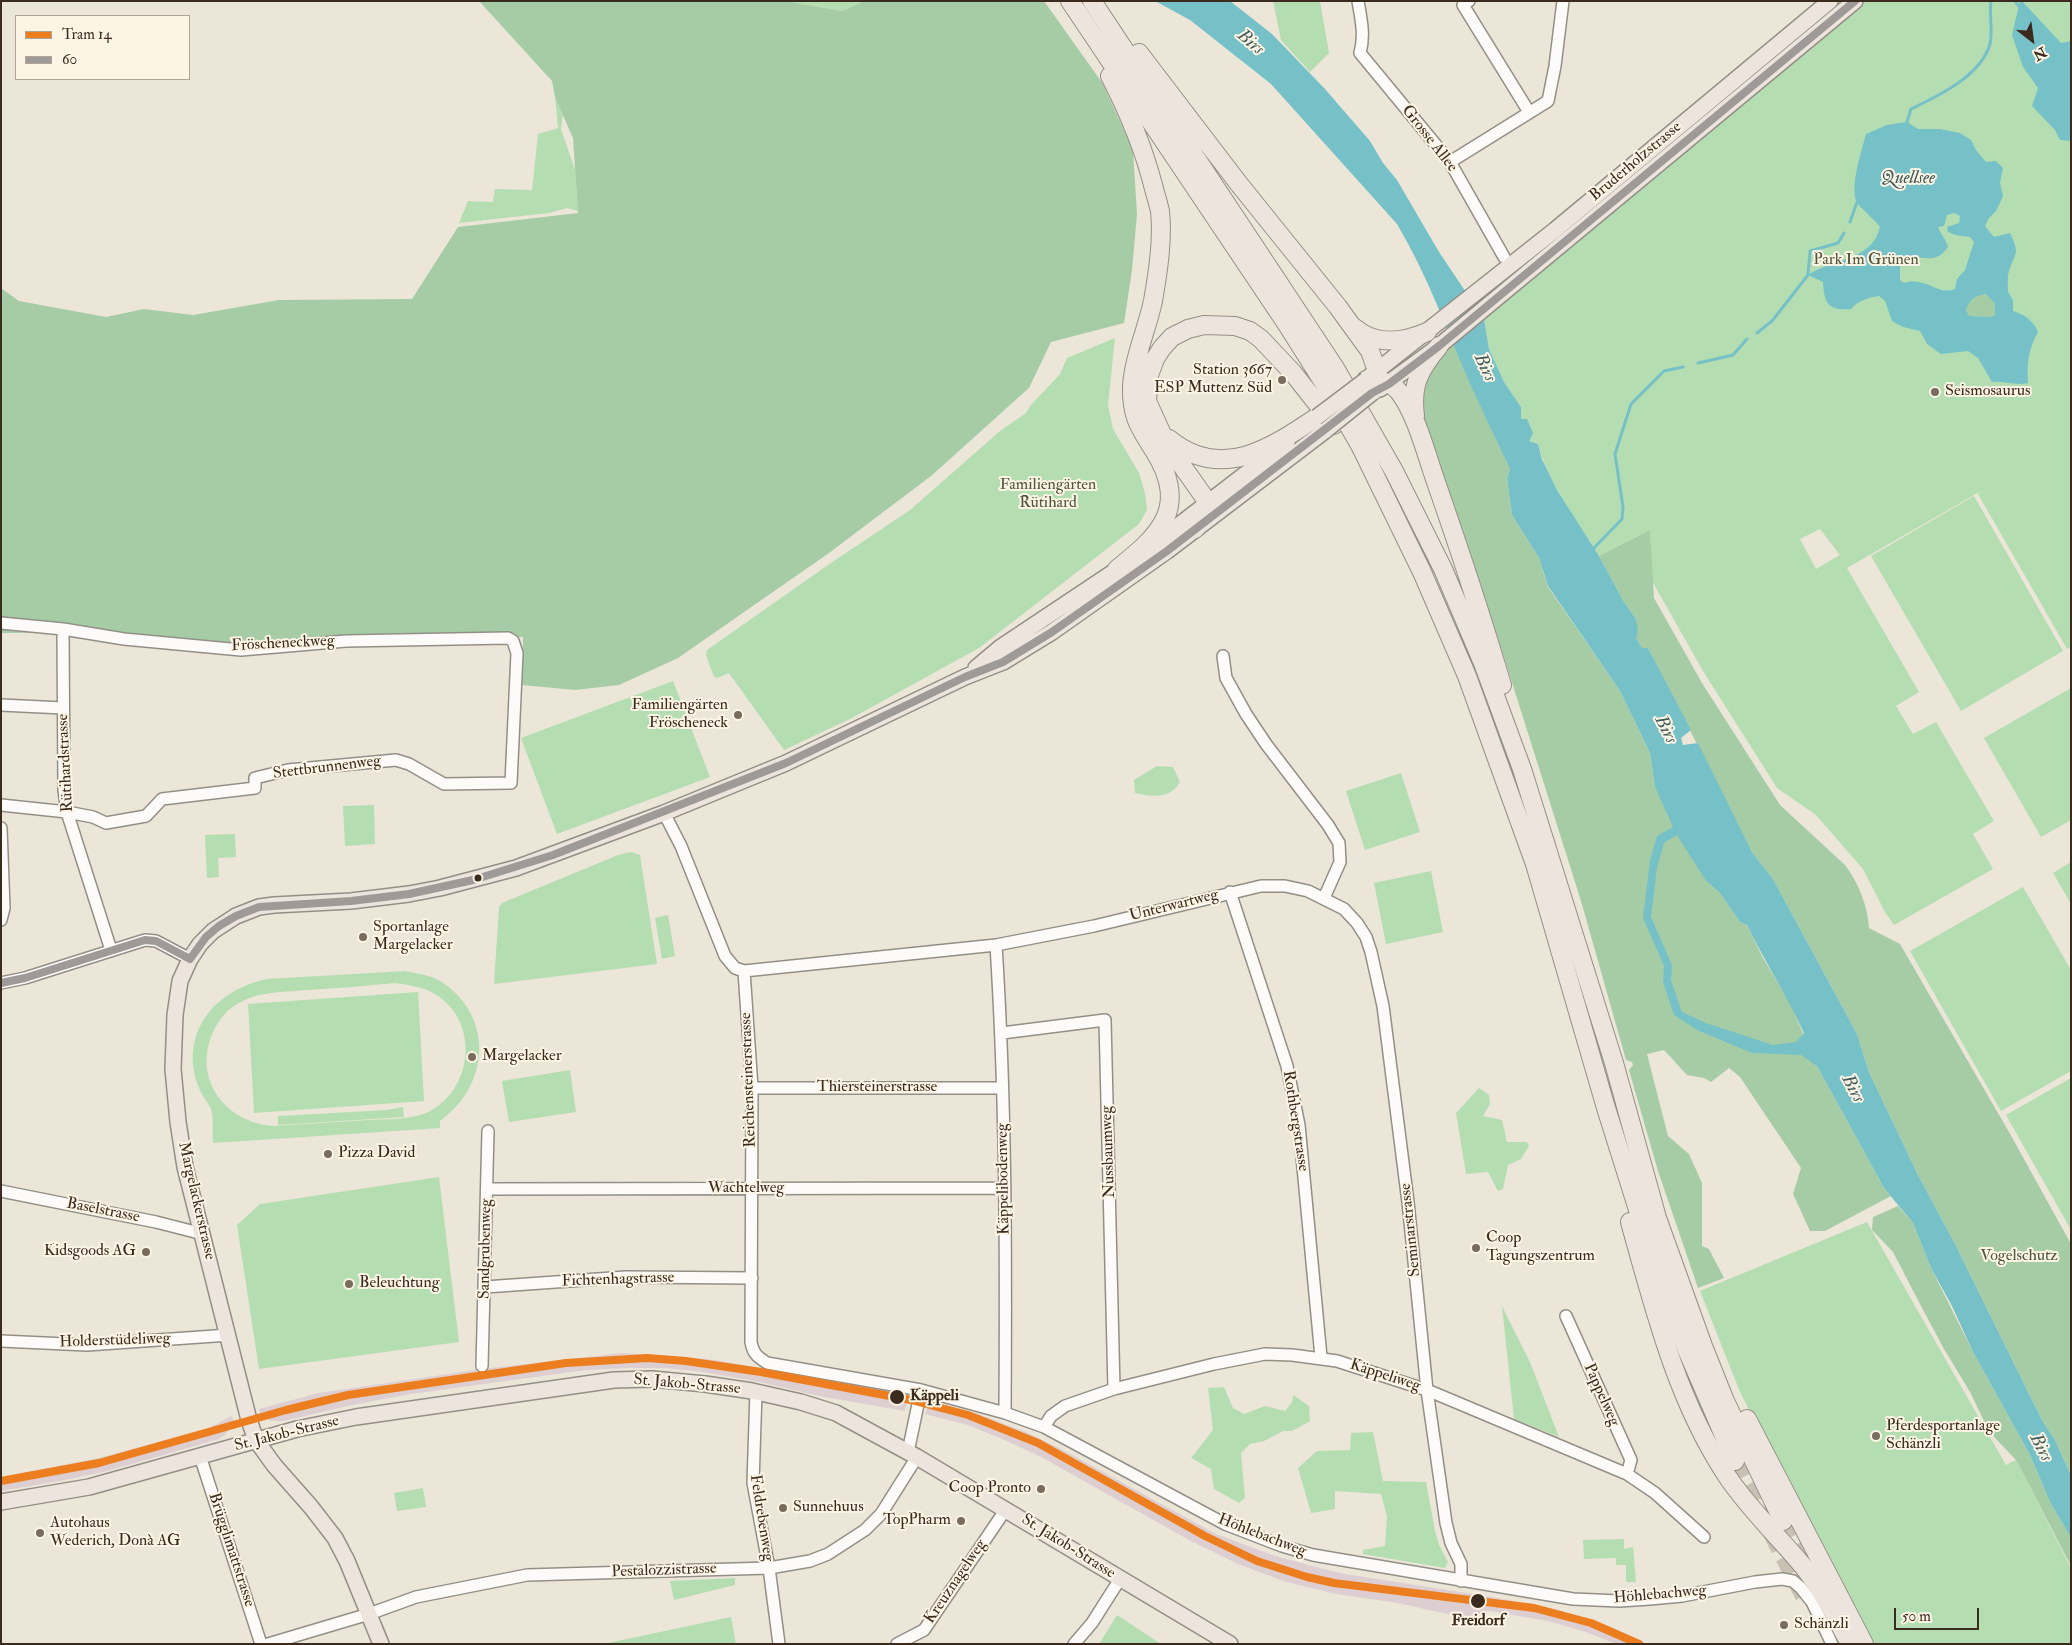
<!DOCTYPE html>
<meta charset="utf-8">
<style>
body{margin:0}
#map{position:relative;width:2072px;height:1645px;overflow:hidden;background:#ebe6d8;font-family:"IM FELL Double Pica",serif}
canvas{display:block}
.frame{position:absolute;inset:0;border:2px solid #3b2a1e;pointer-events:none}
.legend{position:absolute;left:15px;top:15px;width:175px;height:65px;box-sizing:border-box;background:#fcf5e5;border:1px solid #afa495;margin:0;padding:6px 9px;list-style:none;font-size:15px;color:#3b2a1e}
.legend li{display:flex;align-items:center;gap:10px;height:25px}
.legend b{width:25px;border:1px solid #afa495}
.north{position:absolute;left:2007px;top:15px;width:50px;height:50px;-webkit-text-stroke:4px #fcf5e5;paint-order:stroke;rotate:150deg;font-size:14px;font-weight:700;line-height:20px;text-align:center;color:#3b2a1e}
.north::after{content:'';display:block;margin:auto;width:18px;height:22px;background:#3b2a1e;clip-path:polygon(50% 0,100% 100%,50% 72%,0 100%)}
.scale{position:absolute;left:1894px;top:1608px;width:85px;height:22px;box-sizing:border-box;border:2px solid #3b2a1e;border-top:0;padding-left:6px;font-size:15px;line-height:18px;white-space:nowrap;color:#3b2a1e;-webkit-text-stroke:4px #fcf5e5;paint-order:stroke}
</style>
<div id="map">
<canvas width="2072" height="1645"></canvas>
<div class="frame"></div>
<ul class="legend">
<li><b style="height:6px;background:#ec7e20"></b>Tram 14</li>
<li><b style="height:6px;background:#9f9a98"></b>60</li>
</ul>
<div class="north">N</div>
<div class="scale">50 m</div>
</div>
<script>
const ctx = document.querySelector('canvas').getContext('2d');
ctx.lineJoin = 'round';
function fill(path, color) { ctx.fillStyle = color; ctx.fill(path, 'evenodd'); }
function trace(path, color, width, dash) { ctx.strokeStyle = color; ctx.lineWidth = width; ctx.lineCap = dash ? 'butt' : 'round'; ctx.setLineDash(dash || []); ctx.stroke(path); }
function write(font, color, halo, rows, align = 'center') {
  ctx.font = font + ' "IM FELL Double Pica",serif'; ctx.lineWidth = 4; ctx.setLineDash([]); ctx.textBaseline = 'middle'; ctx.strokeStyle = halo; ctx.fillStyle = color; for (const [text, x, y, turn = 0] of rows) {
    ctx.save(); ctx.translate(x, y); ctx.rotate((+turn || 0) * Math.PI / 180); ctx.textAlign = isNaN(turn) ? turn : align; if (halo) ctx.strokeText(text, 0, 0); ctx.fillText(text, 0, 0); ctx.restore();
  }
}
fill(new Path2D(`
 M622,1353L708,1359L900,1392L908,1396L905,1411L819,1396L760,1382L703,1372L665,1368H629L586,1370L411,1394L352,1405L284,1421H270L260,1414L259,1409L319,1393L482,1369Z
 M930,1401L978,1414L1026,1432L1065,1451L1216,1534L1275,1556L1339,1573L1492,1597L1555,1609L1611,1627L1647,1644H1616L1586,1632L1548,1621L1489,1611L1468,1617L1456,1616L1398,1603L1336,1594L1286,1582L1238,1564L1189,1540L1043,1458L1007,1441L968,1425L925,1414Z
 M231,1416L234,1421L225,1435L219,1439L107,1471L65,1480L1,1491V1477L99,1458L209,1428Z`), '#ddcfd1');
fill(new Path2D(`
 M786,1H864L842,11Z
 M1273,1H1320L1329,53L1310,72L1281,40Z
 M1862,1H2071V647L2067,649L1978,494L1983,490L1847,568L1919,692L1896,706L1913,734L1936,722L1994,821L1973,834L1993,869L1894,925L1885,912L1863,869L1816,815L1777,788L1703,671L1652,581L1650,530L1599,556C1576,520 1550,486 1538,444L1529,441L1521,419V407L1504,382L1489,349L1484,319L1821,30ZM1820,529L1840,555L1816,569L1800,539Z
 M555,97L563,114L561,129L575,170L578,211L567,208L549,213L459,223L468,201L493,202L495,189L532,190L538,134L558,128Z
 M1115,338L1108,405L1113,429L1139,473L1145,493L1147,510L1139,524L979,648L850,719L784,750L729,673L717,678L714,677L706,655L707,650L828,565L910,510L1000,431L1026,413L1030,406L1060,374L1067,358Z
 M1974,496L2063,651L1961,711L1871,556Z
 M673,681L710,777L557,834L521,738Z
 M2071,688V820L2041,837L1984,738Z
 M1157,766L1173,767L1180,782C1171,799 1152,797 1135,793L1134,780Z
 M1401,773L1420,832L1365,850L1346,791Z
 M374,805L375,844L345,846L343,806Z
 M235,834L236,857L218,858L219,877L207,878L205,835Z
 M631,852L640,855L657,964L494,984L499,907L502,903L618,855Z
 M2071,862V904L2053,873Z
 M1431,871L1443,932L1386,944L1374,883Z
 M2023,887L2071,970V1071L2001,1111L1910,951Z
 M668,915L675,956L662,959L655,918Z
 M405,971C418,974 431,975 442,982C495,1018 489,1086 440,1121V1128L213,1143C212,1133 214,1119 211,1109C209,1104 205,1100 203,1096C199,1089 195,1079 194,1071C186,1022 223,988 267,979ZM395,983C409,985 423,987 435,994C481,1022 473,1092 426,1113C408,1120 387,1119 369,1120C337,1122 305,1124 273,1126C225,1122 192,1079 213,1032C219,1019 228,1008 241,1002C261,991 285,992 308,990C337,988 366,986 395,983Z
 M418,992L424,1101L254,1113L248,1004Z
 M570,1070L576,1112L509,1122L502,1081Z
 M2071,1078V1230L2006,1115Z
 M1479,1088L1489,1095L1490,1104L1483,1116L1502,1120L1507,1142H1527L1529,1146L1521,1159L1508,1165L1503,1189L1498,1191L1488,1172L1466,1174L1456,1113Z
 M403,1107L404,1117L278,1125V1116L387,1110Z
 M439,1177L459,1342L259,1369L237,1225L260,1204Z
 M1867,1222L2006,1465L2016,1460L2071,1568V1644H1869L1740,1392L1700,1291Z
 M1502,1306L1530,1362L1559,1437L1514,1419Z
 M1224,1387L1233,1408L1244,1414L1265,1406L1285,1411L1292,1402L1293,1395L1309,1406L1310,1421L1292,1431H1283L1264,1441L1250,1444L1241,1453L1245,1498L1239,1503L1214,1489L1211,1469L1191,1458L1213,1430L1208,1388Z
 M1373,1432L1383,1481L1426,1482L1435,1531L1439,1545L1448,1562L1445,1568L1363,1554V1550L1385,1546L1387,1516L1381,1494L1335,1491V1509L1311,1513L1298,1468L1317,1451L1350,1450L1351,1433Z
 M423,1488L426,1507L397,1511L394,1493Z
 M1624,1539V1549L1633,1547L1636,1582H1626V1565H1616V1558L1584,1559L1583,1540Z
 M735,1578V1585L674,1600L670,1581Z
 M1117,1615L1161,1644H1099Z
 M731,1617L736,1644H603Z`), '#b5ddb2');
fill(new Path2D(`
 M479,1H786L842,11L864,1H1044L1103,84L1133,150L1137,214L1132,270L1124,323L1051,342L1029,388L931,476L829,553L678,658L619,685L575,690L522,685L523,637H342L241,644L103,632L1,633V288L19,301L106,317L144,309L193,315L279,300L412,299L458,227L578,213L573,138L555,97L552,81Z
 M1986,294L1995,304V315L1989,317L1969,316L1966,310C1970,299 1974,296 1986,294Z
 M1455,344L1471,385L1510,469L1507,478L1512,515L1539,558L1548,587L1620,691L1650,753L1655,787L1706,881L1719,892L1740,922L1747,925L1763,958L1791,1005L1817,1066L1884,1188L1891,1196L1825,1231H1810L1793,1194L1801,1168L1740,1077L1729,1068L1711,1082L1704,1078L1687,1075L1664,1050L1647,1054L1668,1136L1689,1154L1702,1183V1246L1709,1249L1724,1278L1698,1288L1658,1171L1629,1070L1633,1065L1632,1062L1626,1060L1581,901L1503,654L1424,422C1423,415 1421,407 1420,399C1420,376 1439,359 1455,344Z
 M1650,530L1654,598L1702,683L1780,805L1845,865C1858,882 1868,906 1869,928L1900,944L2009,1132L2071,1244V1475L2055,1440L2042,1420L1955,1244L1917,1173L1869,1072L1857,1034L1773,879L1752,852L1648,648H1642L1636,638V619L1624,602L1599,556Z
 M1898,1206L1913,1223L1931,1268L1973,1352L2030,1455L2050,1502L2071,1538V1566L2016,1460L1995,1438L1983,1419L1970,1392L1944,1349L1921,1306L1893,1252L1872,1230L1873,1217Z`), '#a6cca6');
fill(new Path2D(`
 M1155,1H1230L1272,34L1325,89L1370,141L1383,163L1397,180L1439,252L1484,319L1489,349L1504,382L1521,407V419H1527L1533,433L1529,441L1538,444L1542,459L1557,490L1599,556L1624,602L1636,619L1638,630L1636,638L1642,648H1648L1691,730L1681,738L1683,745L1698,743L1752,852L1773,879L1857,1034L1869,1072L1917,1173L1955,1244L2042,1420L2055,1440L2071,1475V1538L2050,1502L2030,1455L1973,1352L1952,1306L1931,1268L1913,1223L1884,1188L1817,1066L1801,1055L1752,1053L1697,1030L1674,1015L1663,982L1664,966L1643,918L1650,860L1657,836L1673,827L1655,787L1650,753L1620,691L1548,586L1539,558L1512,515L1507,478L1510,469C1497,442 1484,414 1471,386C1447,331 1428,276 1397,224L1271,84L1190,20ZM1677,835L1706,881L1719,892L1740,922L1747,925C1765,962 1787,996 1804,1033L1796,1042L1773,1045L1706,1023L1682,1012L1671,980L1672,965L1651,917L1657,868L1664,843Z
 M2020,1H2022L2061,43L2071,41V141L2060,140L2055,130L2032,106L2038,88L2023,67L2012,35Z
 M1907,122L1918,129H1940L1960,133L1971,140L1976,150L1986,162L1996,161L2003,168L2000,183L2003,196L1996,211L1989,218L1985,226L1994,237L2010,233C2020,254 2016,251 2009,271C2007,277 2008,286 2008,292L2013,300V311C2025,315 2033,320 2038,332C2028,350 2027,363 2028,383C2015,386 2005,381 1992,382L1978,358L1968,351L1941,354L1927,344L1920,331L1903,327L1892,321L1885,301L1879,296C1869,298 1858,300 1851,309C1829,311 1824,304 1823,282L1808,275C1833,258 1872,261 1880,227C1873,218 1865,212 1858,204C1848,190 1862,150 1866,134L1887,125ZM1954,213L1960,216L1959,223L1947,227L1948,232L1955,235L1970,237L1974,242L1965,270L1957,279L1955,289C1936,296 1927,276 1904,283L1900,280V264L1904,256C1921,255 1935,266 1948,247C1946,239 1941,235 1938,227L1944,226L1947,215ZM1986,294L1995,304V315L1989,317L1969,316L1966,310C1970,299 1974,296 1986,294Z`), '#76c1c8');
trace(new Path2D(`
 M2015,1L2019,6
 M1907,122L1911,109C1938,96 1981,76 1990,44C1993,31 1989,15 1991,1
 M1850,222L1857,202
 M1757,333L1772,321L1808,275L1810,251L1838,243L1844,233
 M1698,363L1733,355L1747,339
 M1594,548L1622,519L1623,507L1615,454L1631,404L1664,371L1683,367`), '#76c1c8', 3);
trace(new Path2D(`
 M1735,1461L1804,1596
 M1783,1521L1805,1563`), '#c8c0b3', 18, [18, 9]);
const minor = new Path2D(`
 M1358,1C1361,19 1365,35 1360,53L1450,162L1504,257
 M1469,1L1463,5L1529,112
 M1450,162L1548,101L1555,66L1563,1
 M1,623L63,629L124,639L241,650L346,641L508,638L513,641L517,653L511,783L444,784L409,764L396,760L288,770L255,778V788L162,799L146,816L106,823L93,817L67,812L1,805
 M63,629L64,790L67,812L111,950
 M1223,656L1226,678L1246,714L1266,744L1328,825L1339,843L1340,862L1324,898
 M1,705L63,708
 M664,813L681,846L725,956L735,968L744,971L752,1088L751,1342C753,1354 758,1357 767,1363L921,1390L1005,1413L1044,1427L1225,1524L1282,1546L1313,1555L1573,1599L1619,1601L1650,1599L1682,1596L1755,1582L1782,1579L1793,1581L1801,1588L1812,1602L1832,1644
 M1,828L4,908L1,920
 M1230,892L1287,1066L1299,1125L1321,1357
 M996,945C1006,1101 1006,1257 1005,1413
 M744,971L996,945L1094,926L1261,886H1285L1308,891L1344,909L1357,923L1366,937L1371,952L1383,1006L1408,1202L1427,1390L1446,1523L1451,1543L1461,1564V1581
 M1,983L25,978L145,940L156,941L190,959
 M1002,1033L1105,1020L1114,1389
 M752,1088H1002
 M487,1189L1005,1188
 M1,1191L156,1222L203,1234
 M485,1287L626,1277L752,1278
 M1566,1316L1631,1460L1627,1474
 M1,1341L87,1345L229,1335
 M482,1366L488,1131
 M756,1392L753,1483L769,1568L779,1644
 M1044,1427L1051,1416L1065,1406L1114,1389L1214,1364L1265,1354L1292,1355L1337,1361L1427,1390L1627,1474L1655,1493L1704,1537
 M908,1452L921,1390
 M200,1456L261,1644
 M268,1644L369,1614L416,1597L527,1575L769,1568L810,1561L828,1554L865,1530L881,1514L917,1457
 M897,1644L924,1630L1006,1509
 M1074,1644L1092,1623L1120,1579`);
const major = new Path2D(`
 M1369,377L1555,230L1830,1
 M1380,389L1439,346L1855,1
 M1148,549L1287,442
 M976,668L1001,647L1127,563
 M1,1502L89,1487L297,1429L356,1417L614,1380L652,1379L705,1384L752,1391L801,1402L836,1413L917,1457L1230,1644
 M381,1644L347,1561L335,1538L311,1507L274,1465L256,1440L249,1420L185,1167L178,1122L173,1069L175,1015L180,981L190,959L200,944L213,931L236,916L259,907L274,905L351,901L409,894L440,888L516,868L664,813L786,763L965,677L1003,662L1052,632L1167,551L1326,430`);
const highway = new Path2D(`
 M1070,1L1286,323L1329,391L1361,447L1422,572L1467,676L1535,864L1606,1108L1651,1251L1687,1350L1735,1461
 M1092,1L1335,368L1394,471L1443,569L1483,663L1522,769L1614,1063L1657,1218L1703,1346L1725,1401L1783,1521
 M1139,53L1239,184L1338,307L1370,351L1377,371V380L1373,391
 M1110,76C1128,111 1143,146 1153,185C1155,193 1158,202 1160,211C1163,240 1158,272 1153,301C1147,329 1134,357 1132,386C1131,417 1140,428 1155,452C1189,508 1160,535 1117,569
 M1355,328C1376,346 1404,342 1427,332
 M1366,380C1378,379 1392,382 1400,393C1417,416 1427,457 1437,485C1460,551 1482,618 1502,685
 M1415,416C1411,385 1419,370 1439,346
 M1169,439C1221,482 1271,448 1317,417
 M1195,529L1208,512L1209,504L1166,443L1147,401L1149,375L1155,359L1162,348L1172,337L1188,329L1204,325L1235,326L1250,331L1261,339L1293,373L1334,425
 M1630,1222C1654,1308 1677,1401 1727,1476C1749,1509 1778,1536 1803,1566C1822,1590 1836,1617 1850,1644
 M1747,1419L1864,1644`);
trace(minor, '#948f86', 14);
trace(major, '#948f86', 18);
trace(highway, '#948f86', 20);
trace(minor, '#fcfbf9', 11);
trace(major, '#ede5dd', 15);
trace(highway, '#ede5dd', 18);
const majorBridge = new Path2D(`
 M1317,417L1366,380
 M1326,430L1372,393`);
trace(majorBridge, '#948f86', 18, []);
trace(majorBridge, '#ede5dd', 15);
trace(new Path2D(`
 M190,959L206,937L219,926L236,916L259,907L351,901L409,894L473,880L553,855L786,763L965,677L1003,662L1052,632L1167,551L1372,393L1389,384L1439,346L1855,1
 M1,983L25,978L145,940L156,941L190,959`), '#9f9a98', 8);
trace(new Path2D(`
 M1,1481L99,1463L286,1410L348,1395L566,1363L647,1358L686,1361L761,1372L911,1400L968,1415L1038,1443L1205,1536L1257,1561L1307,1577L1334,1583L1534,1608L1591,1623L1639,1644`), '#ec7e20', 8);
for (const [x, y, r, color] of [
 [1282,380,5,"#796c5f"],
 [1935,392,5,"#796c5f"],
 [738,715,5,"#796c5f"],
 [478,878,4.5,"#3b2a1e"],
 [363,937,5,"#796c5f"],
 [472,1057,5,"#796c5f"],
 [328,1154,5,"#796c5f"],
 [1476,1248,5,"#796c5f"],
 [146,1252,5,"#796c5f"],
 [349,1284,5,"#796c5f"],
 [897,1397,8,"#3b2a1e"],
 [1876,1436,5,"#796c5f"],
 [1041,1489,5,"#796c5f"],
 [783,1508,5,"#796c5f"],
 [961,1521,5,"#796c5f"],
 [40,1533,5,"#796c5f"],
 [1478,1601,8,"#3b2a1e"],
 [1784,1625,5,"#796c5f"]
]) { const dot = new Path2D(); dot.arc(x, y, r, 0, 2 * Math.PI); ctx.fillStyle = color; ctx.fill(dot); trace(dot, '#fcf5e5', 2); }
write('16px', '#3b2a1e', '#fcf5e5', [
 ["Grosse Allee",1429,139,52],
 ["Bruderholzstrasse",1636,162,-40],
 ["Fröscheneckweg",283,644,-3],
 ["Rütihardstrasse",66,763,-93],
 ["Stettbrunnenweg",327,768,-7],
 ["Unterwartweg",1174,906,-14],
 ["Reichensteinerstrasse",749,1080,-92],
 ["Thiersteinerstrasse",877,1088],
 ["Rothbergstrasse",1295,1121,81],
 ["Nussbaumweg",1109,1152,-92],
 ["Käppelibodenweg",1004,1179,-91],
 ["Wachtelweg",746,1189],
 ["Margelackerstrasse",196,1201,77],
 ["Baselstrasse",103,1211,11],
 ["Seminarstrasse",1411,1230,-96],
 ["Sandgrubenweg",486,1249,-89],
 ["Fichtenhagstrasse",618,1280,-2],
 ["Holderstüdeliweg",115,1341,-2],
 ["Käppeliweg",1385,1376,18],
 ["St. Jakob-Strasse",687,1385,5],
 ["Pappelweg",1601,1395,66],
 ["St. Jakob-Strasse",287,1434,-14],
 ["Feldrebenweg",761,1518,81],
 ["Höhlebachweg",1262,1536,21],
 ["St. Jakob-Strasse",1068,1547,32],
 ["Brügglimattstrasse",231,1550,72],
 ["Pestalozzistrasse",664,1571,-2],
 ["Kreuznagelweg",956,1582,-56],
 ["Höhlebachweg",1660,1595,-5]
]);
write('16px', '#4e553b', '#fcf5e5', [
 ["Park Im Grünen",1866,261],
 ["Familiengärten",1048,486],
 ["Rütihard",1048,504],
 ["Vogelschutz",2019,1257]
]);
write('16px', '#3b2a1e', '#fcf5e5', [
 ["Station 3667",1272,371,"right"],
 ["ESP Muttenz Süd",1272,389,"right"],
 ["Seismosaurus",1945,392],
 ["Familiengärten",728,706,"right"],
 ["Fröscheneck",728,724,"right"],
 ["Sportanlage",373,928],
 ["Margelacker",373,946],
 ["Margelacker",482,1057],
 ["Pizza David",338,1154],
 ["Coop",1486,1239],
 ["Tagungszentrum",1486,1257],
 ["Kidsgoods AG",136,1252,"right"],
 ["Beleuchtung",359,1284],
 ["Pferdesportanlage",1886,1427],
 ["Schänzli",1886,1445],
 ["Coop Pronto",1031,1489,"right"],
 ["Sunnehuus",793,1508],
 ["TopPharm",951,1521,"right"],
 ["Autohaus",50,1524],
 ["Wederich, Donà AG",50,1542],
 ["Schänzli",1794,1625]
], 'left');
write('bold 16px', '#3b2a1e', '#fcf5e5', [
 ["Käppeli",910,1397],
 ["Freidorf",1478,1622,"center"]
], 'left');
write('italic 18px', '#3e5957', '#fcf5e5', [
 ["Birs",1250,43,40],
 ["Quellsee",1908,179],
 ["Birs",1484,368,65],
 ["Birs",1665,730,63],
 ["Birs",1852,1089,62],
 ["Birs",2040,1448,62]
]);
</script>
